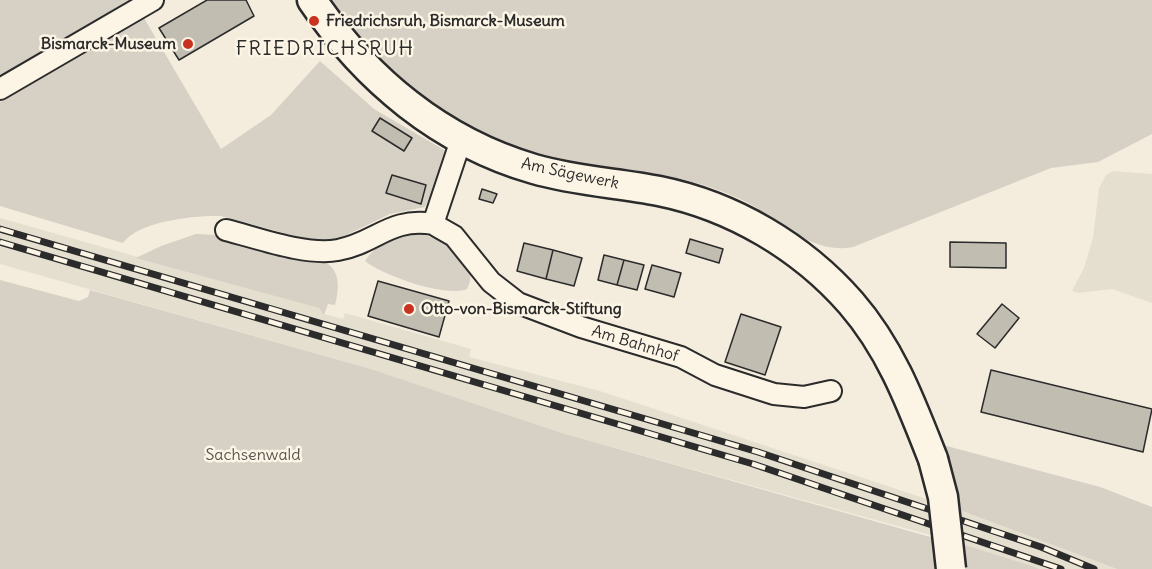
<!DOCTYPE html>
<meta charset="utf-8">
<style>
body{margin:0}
canvas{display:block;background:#f4edde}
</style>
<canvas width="1152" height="569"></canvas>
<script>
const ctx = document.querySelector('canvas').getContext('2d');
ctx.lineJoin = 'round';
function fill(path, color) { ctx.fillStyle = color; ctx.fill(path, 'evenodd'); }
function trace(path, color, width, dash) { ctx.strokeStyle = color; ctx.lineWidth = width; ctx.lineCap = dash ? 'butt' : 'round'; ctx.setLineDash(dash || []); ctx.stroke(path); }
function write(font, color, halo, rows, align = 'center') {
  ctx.font = font + ' Delius,sans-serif'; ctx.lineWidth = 5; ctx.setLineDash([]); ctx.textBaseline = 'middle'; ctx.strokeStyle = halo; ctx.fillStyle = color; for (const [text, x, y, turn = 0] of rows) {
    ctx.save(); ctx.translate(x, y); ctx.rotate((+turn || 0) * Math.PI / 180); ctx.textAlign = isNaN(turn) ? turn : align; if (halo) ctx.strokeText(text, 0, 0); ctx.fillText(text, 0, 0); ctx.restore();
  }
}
fill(new Path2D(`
 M1113,171L1152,174V303L1112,289L1078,293L1072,291L1084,268L1093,238L1099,188L1106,175Z
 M0,218L319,308L324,314L343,319L345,313L471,349L469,357L600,391L957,509L1117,569H1039L962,544L562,433L371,369L0,264Z`), '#e5dfd0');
fill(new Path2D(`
 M0,0H129L0,76Z
 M327,0H1152V134L1098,162L1051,168L853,247C809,256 775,214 738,198C675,169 606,170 540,156C496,144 446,122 411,93C380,67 352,32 327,0Z
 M144,18L221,149L271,115L320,61L374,109L446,151L447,159L425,207L390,214L338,239L324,241L306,239L221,216C196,215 138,221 123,243L0,206V102Z
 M412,233C436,234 484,260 467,289C446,298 382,275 365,261C376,244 392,236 412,233Z
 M196,234L215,235L325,262C341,271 339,289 335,305L328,304L324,315L319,308L136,258L161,246Z
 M0,280L79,301L88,297L90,290L371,369L562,433L934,538L937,569H0Z
 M943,445L1100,487L1152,507V569H1117L957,509Z
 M962,544L1035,567L1039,569H964Z`), '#d6d1c4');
const building = new Path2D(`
 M207,0H246L254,16L179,60L159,28Z
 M380,118L412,138L404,151L372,131Z
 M392,175L426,185L421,204L386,193Z
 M482,189L497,194L493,203L479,199Z
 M690,239L723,249L719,263L686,253Z
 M950,242L1006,243V268L950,267Z
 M524,243L553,250L546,279L517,271Z
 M553,250L582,258L574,286L546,279Z
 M604,255L624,260L617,285L598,280Z
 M624,260L644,265L637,290L617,285Z
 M652,265L681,273L674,297L645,289Z
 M378,281L449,301L439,337L368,316Z
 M1002,304L1019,318L995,348L977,334Z
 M741,314L781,327L765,375L725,362Z
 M991,370L1152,409L1143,452L981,412Z`);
fill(building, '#c2bdb1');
trace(building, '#2b2b2b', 1.5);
const minor = new Path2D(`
 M0,89L153,0
 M433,224L454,236L491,282L518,303L581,327L681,357L715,375L774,394L804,397L831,391
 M226,230C258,238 306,256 338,250C376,243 390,217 433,224L461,140`);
const secondary = new Path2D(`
 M312,0C366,80 441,142 534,169C575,181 618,183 659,191C733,206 802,247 851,303C891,349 911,403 933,459`);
trace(minor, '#2b2b2b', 24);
trace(secondary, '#2b2b2b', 33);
trace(minor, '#fcf5e5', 20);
trace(secondary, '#fcf5e5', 28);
const rail = new Path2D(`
 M0,229L758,452L1041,547L1094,569
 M0,242L753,464L1061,569`);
trace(rail, '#2b2b2b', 7);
trace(rail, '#fcf5e5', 4.5, [14]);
const secondaryBridge = new Path2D(`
 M933,459L943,497L951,569`);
trace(secondaryBridge, '#2b2b2b', 33, []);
trace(secondaryBridge, '#fcf5e5', 28);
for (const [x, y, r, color] of [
 [314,21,6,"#c8321e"],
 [188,44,6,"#c8321e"],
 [409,309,6,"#c8321e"]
]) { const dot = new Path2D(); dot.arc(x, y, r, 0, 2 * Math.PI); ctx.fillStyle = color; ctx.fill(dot); trace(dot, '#fcf5e5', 2); }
write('bold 16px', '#2b2b2b', '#fcf5e5', [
 ["Friedrichsruh, Bismarck-Museum",326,21],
 ["Bismarck-Museum",176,44,"right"],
 ["Otto-von-Bismarck-Stiftung",421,309]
], 'left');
write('16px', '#2b2b2b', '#fcf5e5', [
 ["Am Sägewerk",570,174,12],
 ["Am Bahnhof",635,344,17]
]);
write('16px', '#565451', '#fcf5e5', [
 ["Sachsenwald",253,455]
]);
ctx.letterSpacing = '1.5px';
write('20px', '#2b2b2b', '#fcf5e5', [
 ["FRIEDRICHSRUH",325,49]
]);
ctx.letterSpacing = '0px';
</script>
